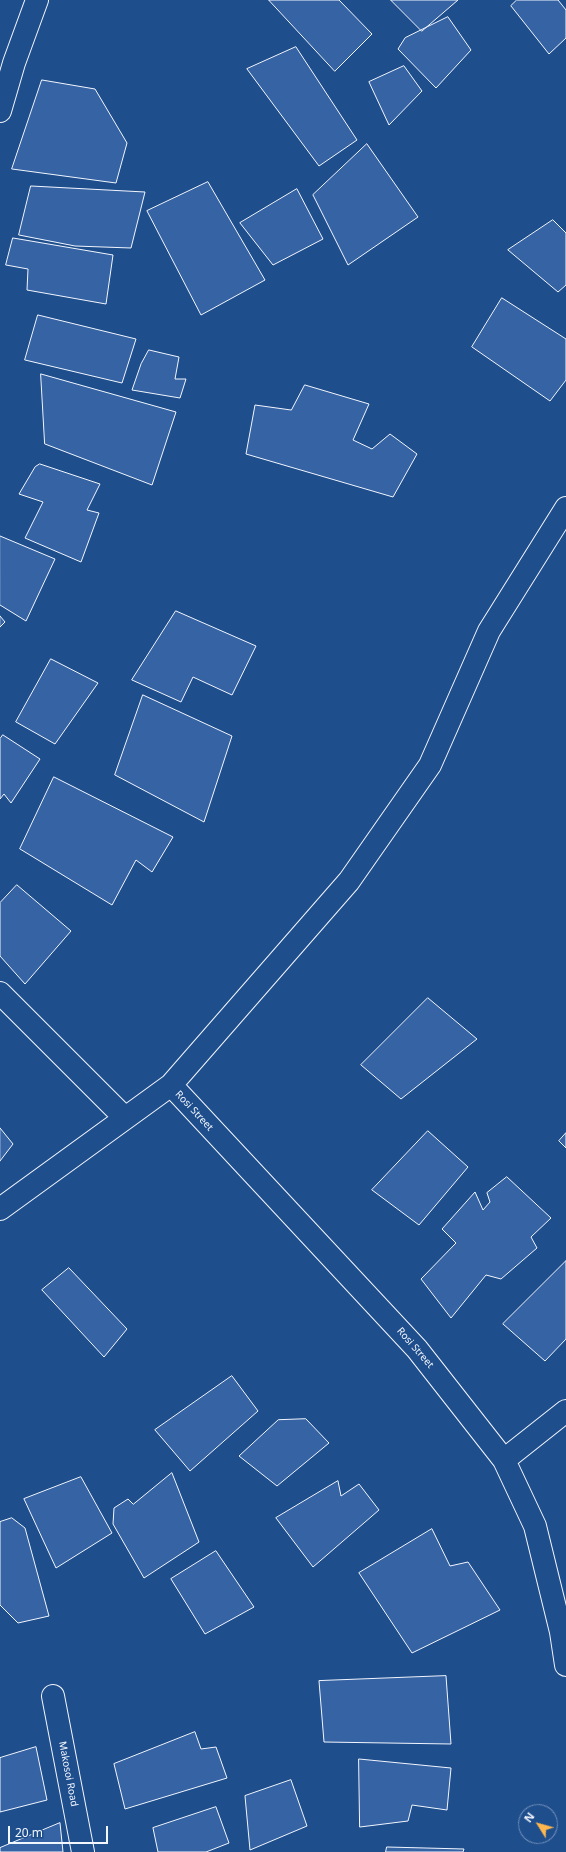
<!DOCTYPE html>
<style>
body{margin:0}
#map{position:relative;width:566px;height:1852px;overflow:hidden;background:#1f4e8c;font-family:"Noto Sans",sans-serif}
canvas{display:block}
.north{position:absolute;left:518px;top:1804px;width:40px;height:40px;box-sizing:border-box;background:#1f4e8c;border:1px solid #7391ba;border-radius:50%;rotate:307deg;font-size:11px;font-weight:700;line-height:16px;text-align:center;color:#f2f6ff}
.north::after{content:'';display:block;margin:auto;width:14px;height:18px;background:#ffb74d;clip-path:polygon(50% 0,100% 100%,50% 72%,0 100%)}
.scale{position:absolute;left:8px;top:1826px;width:100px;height:18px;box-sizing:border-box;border:2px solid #f2f6ff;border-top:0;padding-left:5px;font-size:12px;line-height:14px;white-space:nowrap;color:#f2f6ff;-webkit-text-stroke:3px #1f4e8c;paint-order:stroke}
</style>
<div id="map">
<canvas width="566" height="1852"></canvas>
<div class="north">N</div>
<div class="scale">20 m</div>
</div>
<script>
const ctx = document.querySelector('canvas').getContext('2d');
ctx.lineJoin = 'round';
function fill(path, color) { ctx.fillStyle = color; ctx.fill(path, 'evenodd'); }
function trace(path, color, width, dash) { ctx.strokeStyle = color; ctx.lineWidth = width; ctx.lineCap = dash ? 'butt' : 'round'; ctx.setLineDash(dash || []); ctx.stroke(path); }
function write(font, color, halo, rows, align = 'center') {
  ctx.font = font + ' "Noto Sans",sans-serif'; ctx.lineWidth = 3; ctx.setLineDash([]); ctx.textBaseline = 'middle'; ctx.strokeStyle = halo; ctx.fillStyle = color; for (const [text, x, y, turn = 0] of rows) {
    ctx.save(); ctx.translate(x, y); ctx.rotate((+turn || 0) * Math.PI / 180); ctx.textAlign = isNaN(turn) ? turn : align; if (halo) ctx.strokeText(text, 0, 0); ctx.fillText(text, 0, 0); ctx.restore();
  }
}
const building = new Path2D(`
 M269,0H339L372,34L335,71Z
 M391,0H458L422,31Z
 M517,0H558L566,10V38L549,54L511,6Z
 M448,17L471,50L436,88L398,49L405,38Z
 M296,47L357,140L319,166L247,69Z
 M404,66L422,91L389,125L369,82Z
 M42,80L95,89L127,143L116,183L12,169Z
 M367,144L418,217L348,265L313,195Z
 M208,182L265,280L201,315L147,211Z
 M31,186L145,192L131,248L75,246L19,235Z
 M297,189L323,239L273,265L240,223Z
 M553,220L566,233V285L558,292L508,250Z
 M13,238L113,255L106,304L27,290L28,269L6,265Z
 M502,298L566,339V380L550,401L472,347Z
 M38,315L136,339L122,383L25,360Z
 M149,350L179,357L175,379H186L180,398L132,390L141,364Z
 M41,374L176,412L152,485L45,444Z
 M305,385L369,404L353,440L372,449L390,434L417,454L393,497L246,454L255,405L291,410Z
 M40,464L100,484L87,510L99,513L81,562L25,538L43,502L19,494L35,467Z
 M0,536L55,559L26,621L0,605Z
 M176,611L256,646L232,695L193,677L181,702L132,680Z
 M0,616L5,622L0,627Z
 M51,659L98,683L55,744L16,722Z
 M143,695L232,736L204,822L115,775Z
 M3,735L40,759L11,803L4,794L0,799V739Z
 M54,777L173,837L152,872L136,860L112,905L20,849Z
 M17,885L71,931L25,984L0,956V903Z
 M428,998L477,1039L401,1099L361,1065Z
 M0,1128L13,1144L0,1161Z
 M428,1131L468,1167L419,1225L372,1190Z
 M566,1133V1148L559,1141Z
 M507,1177L551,1218L531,1237L537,1248L501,1279L486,1275L451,1318L421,1279L456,1243L442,1229L475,1192L483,1210L490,1202L487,1193Z
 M566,1261V1339L545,1361L503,1324Z
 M69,1268L127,1329L104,1357L42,1290Z
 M232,1376L258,1411L190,1471L155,1430Z
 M306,1419L329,1443L277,1486L239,1456L278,1420Z
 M172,1473L199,1542L144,1578L113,1524L114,1508L128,1499L133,1504Z
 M81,1477L112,1533L56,1568L24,1499Z
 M338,1481L341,1496L359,1484L379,1510L313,1567L276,1518Z
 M12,1518L25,1528L49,1616L18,1623L0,1605V1522Z
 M432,1529L450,1566L468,1562L500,1610L412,1653L359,1573Z
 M216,1551L254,1607L205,1634L171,1579Z
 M446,1676L451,1744L324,1742L319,1681Z
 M195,1732L201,1749L216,1747L227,1778L125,1809L114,1764Z
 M36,1747L47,1800L0,1812V1758Z
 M359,1759L451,1768L447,1810L412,1805L408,1821L360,1827Z
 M291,1780L307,1826L250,1850L245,1796Z
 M216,1807L229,1843L206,1852H158L153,1828Z
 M60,1823L63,1852H0V1848Z
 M387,1847L464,1849L463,1852H386Z`);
fill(building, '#3563a3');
trace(building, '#f2f6ff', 1);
const minor = new Path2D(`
 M0,111L14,63L37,0
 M0,993L125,1118
 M171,1085L417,1349L504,1460L535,1526L561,1632L566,1665
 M0,1209L171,1085L349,881L430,765L489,631L566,508
 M504,1460L566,1411
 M53,1696L83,1852`);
trace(minor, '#f2f6ff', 24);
trace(minor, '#1f4e8c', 22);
write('10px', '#f2f6ff', '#1f4e8c', [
 ["Rosi Street",194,1111,47],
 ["Rosi Street",415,1348,49],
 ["Makosoi Road",68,1774,79]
]);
</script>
